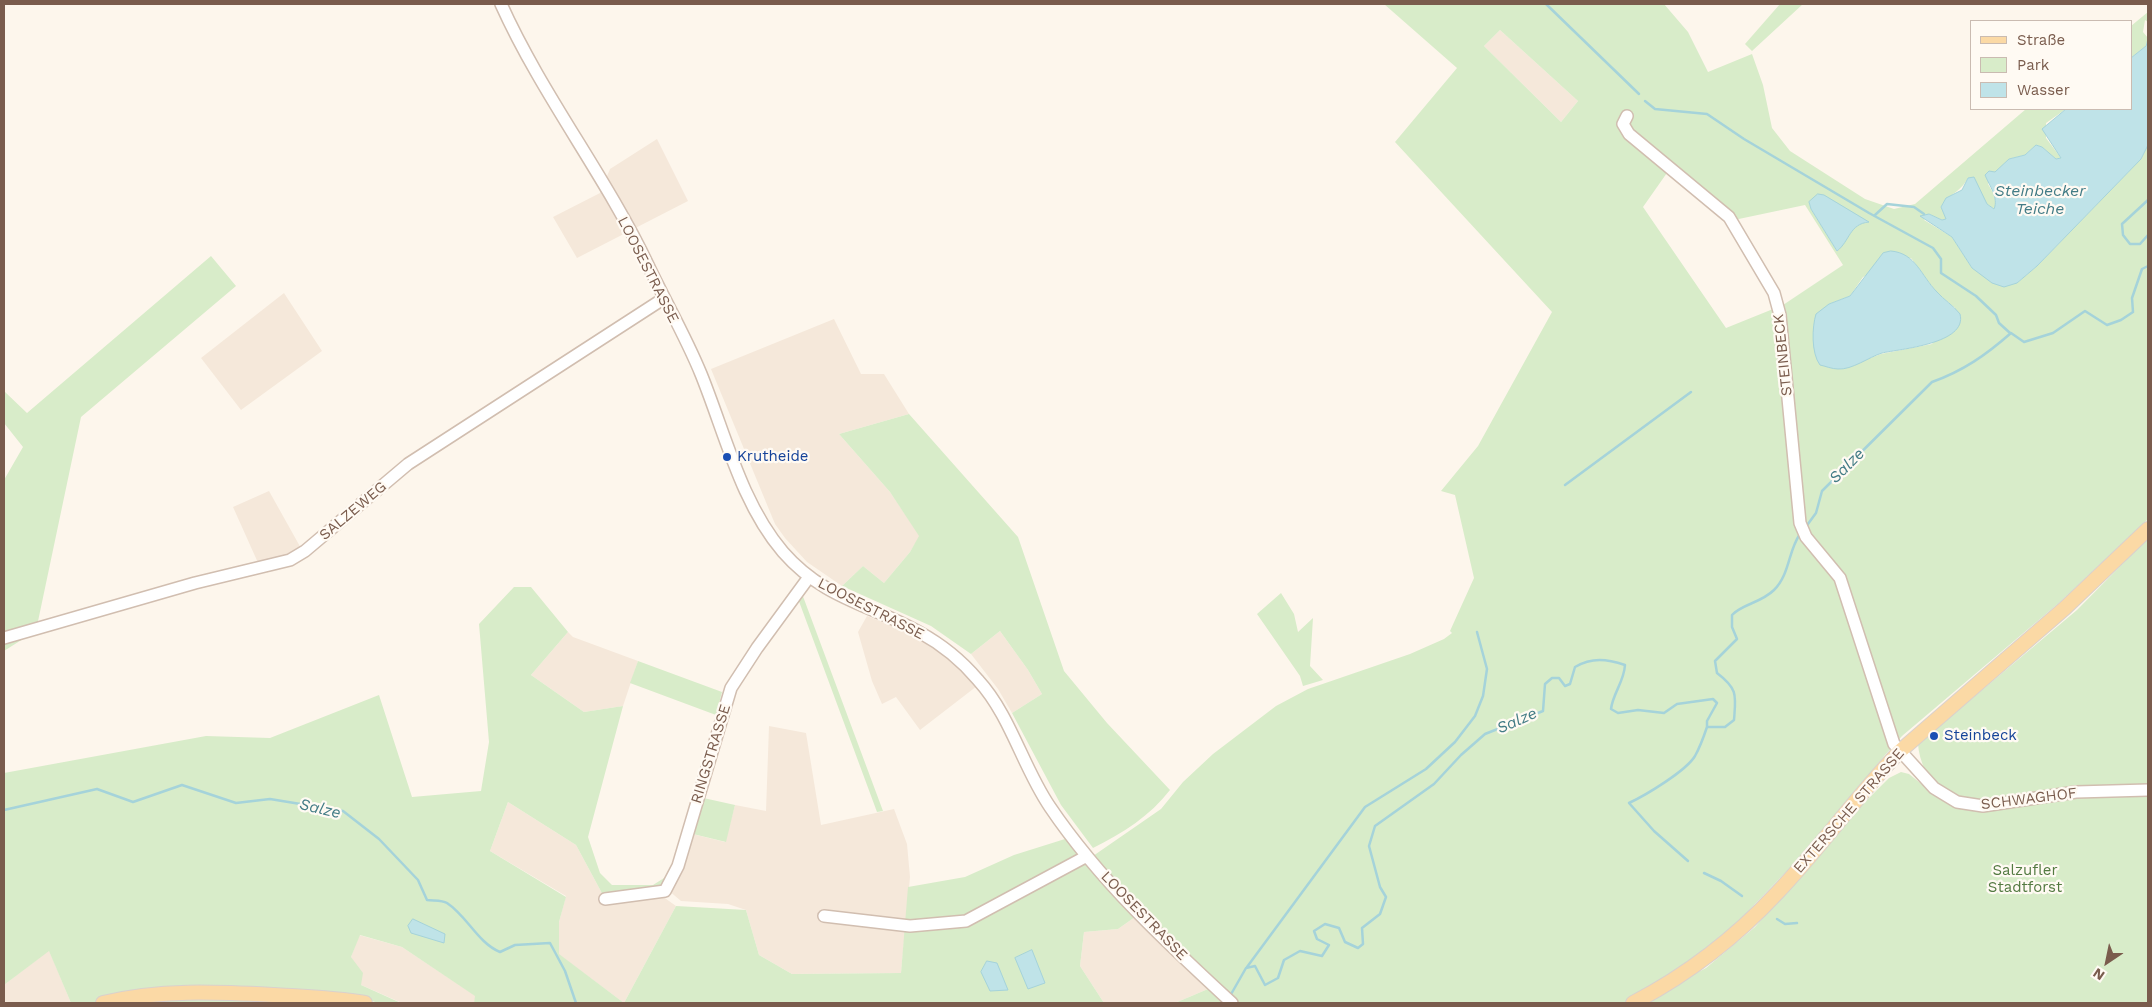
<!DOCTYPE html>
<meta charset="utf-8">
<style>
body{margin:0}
#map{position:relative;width:2152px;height:1007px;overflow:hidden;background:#fdf6ec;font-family:"Work Sans",sans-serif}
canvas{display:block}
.frame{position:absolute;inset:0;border:5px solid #7a5c4d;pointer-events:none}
.legend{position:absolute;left:1970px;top:20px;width:162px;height:90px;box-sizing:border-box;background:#fffaf3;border:1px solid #cabbb1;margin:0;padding:6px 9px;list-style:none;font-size:15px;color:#7a5c4d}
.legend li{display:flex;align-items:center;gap:10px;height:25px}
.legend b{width:25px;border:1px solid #cabbb1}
.north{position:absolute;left:2082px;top:937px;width:50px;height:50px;-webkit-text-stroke:4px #fffaf3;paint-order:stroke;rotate:214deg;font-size:14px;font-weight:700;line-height:20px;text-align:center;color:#7a5c4d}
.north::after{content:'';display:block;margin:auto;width:18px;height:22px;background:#7a5c4d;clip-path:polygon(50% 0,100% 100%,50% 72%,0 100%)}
</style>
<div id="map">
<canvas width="2152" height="1007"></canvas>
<div class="frame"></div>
<ul class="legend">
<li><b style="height:6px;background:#fbd9a5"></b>Straße</li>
<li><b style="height:14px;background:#d8ecc9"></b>Park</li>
<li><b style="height:14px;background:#bfe3e8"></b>Wasser</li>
</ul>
<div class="north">N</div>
</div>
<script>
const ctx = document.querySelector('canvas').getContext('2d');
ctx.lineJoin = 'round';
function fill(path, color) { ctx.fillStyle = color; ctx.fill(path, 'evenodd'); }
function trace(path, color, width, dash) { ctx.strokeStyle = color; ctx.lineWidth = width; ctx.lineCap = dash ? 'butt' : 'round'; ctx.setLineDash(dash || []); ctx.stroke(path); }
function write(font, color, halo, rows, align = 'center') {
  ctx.font = font + ' "Work Sans",sans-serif'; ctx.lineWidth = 4.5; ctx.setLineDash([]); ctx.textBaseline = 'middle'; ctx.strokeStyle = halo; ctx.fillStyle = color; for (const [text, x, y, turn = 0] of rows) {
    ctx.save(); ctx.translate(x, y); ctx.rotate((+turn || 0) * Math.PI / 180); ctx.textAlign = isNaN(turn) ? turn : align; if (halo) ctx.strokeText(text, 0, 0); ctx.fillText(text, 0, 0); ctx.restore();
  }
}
fill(new Path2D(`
 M1500,30L1578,101L1561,122L1484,46Z
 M657,139L688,201L577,258L553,217L600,193L610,169Z
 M284,293L322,351L241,410L201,358Z
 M834,319L861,374H884L909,414L839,434L890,492L920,536L910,552L884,583L863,566L842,586L807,562L785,538L775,524L711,369Z
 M269,491L302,550L259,565L233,507Z
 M867,616L907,632L941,651L977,686L920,730L896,697L882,704L872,681L858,632Z
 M1000,631L1028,670L1042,694L1012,713L998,689L971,654Z
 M568,632L573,637L638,661L623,706L584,712L531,675Z
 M769,726L806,733L821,825L894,809L907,844L910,877L901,973L792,974L759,955L746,910L728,904L681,901L668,890L689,833L725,842L735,805L766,811Z
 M508,802L576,845L604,897L662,896L676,906L624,1003L558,954L559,922L566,896L490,851Z
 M1135,917L1208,989L1175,1003H1104L1080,966L1084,932L1118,929Z
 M359,935L402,947L476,996L474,1003H402L361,985L351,957Z
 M49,950L71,1003H4V985Z`), '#f5e8da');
fill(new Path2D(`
 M1384,4H1664L1688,32L1708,72L1752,54L1763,85L1772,128L1790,151L1865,199L1894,209L1915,204L2026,109H2066L2046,123V138L2061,158L2056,159L2042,147L2036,145L2025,155L2009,159L1995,173L1988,184C1992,191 1999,201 1994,209L1987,204L1968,178C1959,194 1949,193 1941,207L1947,219L1942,220L1929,214L1924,220L1952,237L1972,268L2017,283L2037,266L2141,159L2148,145V519L2060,602L1902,736L1885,755L1810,847L1729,931L1692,962L1625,1003H1239L1137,904L1093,856L1161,809L1183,782L1213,754L1276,706L1308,689L1410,654L1444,639L1452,633L1450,631L1474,578L1455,495L1441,491L1478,446L1552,312L1395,142L1457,68ZM1500,30L1578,101L1561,122L1484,46ZM1669,170L1734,220L1805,205L1843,265L1783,305L1726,328L1643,207ZM1809,202L1868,222C1849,224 1849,240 1837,251L1811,209ZM1911,258L1936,292L1955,308L1932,344L1881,354L1840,369L1829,304L1850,296L1863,277Z
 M1780,4H1803L1752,51L1745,44Z
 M2148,12V22L2145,20L2143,32L2148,38L2146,46L2131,58V26Z
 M211,256L236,286L81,417L37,626L34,632L4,651V480L23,447L4,423V391L27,413Z
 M909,414L1018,537L1064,671L1107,723L1170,790C1150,816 1123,833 1093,848L1061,805L1012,713L1042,694L1028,670L1000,631L971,654L931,626L842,586L863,566L884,583L910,552L919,536L890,492L839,434Z
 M2148,538V1003H1640L1706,968L1755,927L1853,814L1889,778L1901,772L1909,774L1934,794C1929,776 1919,762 1918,744L2077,610Z
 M514,587H531L568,632L531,675L584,712L623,706L588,837L600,873L612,885H653L672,873L662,888L604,897L576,845L508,802L490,851L566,897L559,922V954L624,1003H474L475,996L402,947L360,935L351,957L363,973L361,985L401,1003H379L364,999L336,1003H71L49,951L4,985V773L206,736L270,738L379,695L412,797L481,791L489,742L479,624Z
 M801,591L883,811L877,812L797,596Z
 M1281,593L1294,614L1298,632L1313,618L1310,666L1323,680L1303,686L1300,676L1257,614Z
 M638,661L722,692L716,715L630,683Z
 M699,797L735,805L726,842L689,833Z
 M1065,839L1135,917L1118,929L1084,932L1080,966L1104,1003H624L676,906L746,910L759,955L792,974L901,973L908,887L965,877L1014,855Z
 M1208,989L1224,1003H1175Z`), '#d8ecc9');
const water = new Path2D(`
 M2148,39V145L2141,159L2037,266L2017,283L2004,287L1992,283L1972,268L1952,237L1920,216L1929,214L1942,220L1946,219L1941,207L1946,198L1962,190L1968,178L1974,177L1987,204L1994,209C1999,198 1989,185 1985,175L1989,171L1995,172L2009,159L2025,155L2036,145L2042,147L2056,159L2061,158L2042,129L2066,109H2131V58L2146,46Z
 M1818,194L1824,195L1869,222C1849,224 1850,241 1837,251L1811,209L1809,202Z
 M1891,251C1916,253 1921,276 1937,292C1944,300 1953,305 1960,314C1968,344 1899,349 1882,353C1869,357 1852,370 1838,369C1832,369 1825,366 1820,365C1811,353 1812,327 1816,314L1829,304L1850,296L1883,253Z
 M413,919L445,934L444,943L411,933L408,926Z
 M1032,950L1045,983L1028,989L1015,958Z
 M987,961L997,963L1008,990L990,991L981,972Z`);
fill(water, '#bfe3e8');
trace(water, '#a5d3da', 1);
trace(new Path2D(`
 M1546,4L1639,94
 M1645,101L1655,109L1707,114L1744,139L1869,213L1933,248L1941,259V273L1976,296L1996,315L1999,323L2010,333
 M2148,200L2122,224L2123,235L2130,244H2140L2148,235
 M1875,215L1887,204L1914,207L1924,214
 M1565,485L1691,392
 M1805,528L1816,513L1822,491L1932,382C1963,371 1986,355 2011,333L2024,342L2053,333L2085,311L2107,325L2121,320L2133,312L2132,298L2142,269L2148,266
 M4,810L97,789L133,802L182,785L236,803L270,799L343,811L379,839L418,880L427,900C433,901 442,900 447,903C467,916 478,943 500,952L515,945L550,943L565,971L576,1003
 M1688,861L1654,831L1629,803C1646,795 1686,771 1695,756C1700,747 1704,736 1707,727
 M1704,873L1721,881L1742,896
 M1777,919L1785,924L1797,923
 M1247,967L1365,807L1426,769L1455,742L1475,716L1483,696L1487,669L1477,632
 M1230,996L1246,968L1255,966L1265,985L1278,978L1284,960L1300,951L1322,956L1329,945L1317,939L1314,931L1325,924L1339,928L1345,942L1358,948L1363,944L1362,928L1380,914L1386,897L1380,887L1369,846L1375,826L1434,784L1461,755L1485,734L1543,711L1545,684L1552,678H1559L1565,686L1570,684L1575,667C1592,657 1607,659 1625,665C1624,682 1613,693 1611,709L1618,713L1638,710L1664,713L1677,704L1713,699L1717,703L1707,721V727H1725L1734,720C1736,695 1738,689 1717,673L1715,661L1737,639L1732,627V615C1742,604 1761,603 1774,590C1790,574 1788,551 1800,534`), '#a5d3da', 2.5);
const minor = new Path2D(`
 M501,4C542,95 605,175 648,265C665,301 686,337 701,374C725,433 741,503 783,552C824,599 869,604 919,632C941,644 962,661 978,680C1011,716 1023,768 1050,807C1100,881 1167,943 1232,1003
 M1627,116L1623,124L1629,134L1729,217L1774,293L1780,315L1800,523L1806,537L1840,578L1894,744L1934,788L1957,802L1983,806L2076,792L2148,790
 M4,638L195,583L290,560L305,551L408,464L663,299
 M605,899L665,891L678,866L731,688L757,648L809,577
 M824,916L910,926L966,921L1087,856`);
const major = new Path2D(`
 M103,1003C160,989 216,992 274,995C305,997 335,998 365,1003
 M1633,1003C1687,975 1735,938 1777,893C1820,848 1856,797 1899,752L2065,608L2148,529`);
trace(minor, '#d1beb0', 14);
trace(major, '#dad1cd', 16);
trace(minor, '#fff', 11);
trace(major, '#fbd9a5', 14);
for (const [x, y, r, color] of [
 [727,457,5,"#1a4fb4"],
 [1934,736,5,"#1a4fb4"]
]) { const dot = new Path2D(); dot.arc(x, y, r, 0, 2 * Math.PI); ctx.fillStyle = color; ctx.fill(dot); trace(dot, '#fffaf3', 2); }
write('15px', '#7a5c4d', '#fffaf3', [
 ["LOOSESTRASSE",648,270,63],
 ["STEINBECK",1783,355,-96],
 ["SALZEWEG",353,511,-40],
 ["LOOSESTRASSE",871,609,27],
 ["RINGSTRASSE",711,754,-73],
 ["SCHWAGHOF",2029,799,-7],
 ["EXTERSCHE STRASSE",1849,811,-49],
 ["LOOSESTRASSE",1144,916,46]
]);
write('15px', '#164399', '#fffaf3', [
 ["Krutheide",737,457],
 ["Steinbeck",1944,736]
], 'left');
write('15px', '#537a41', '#fffaf3', [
 ["Salzufler",2025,871],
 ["Stadtforst",2025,888]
]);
write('italic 16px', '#437c86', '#fffaf3', [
 ["Steinbecker",2040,191],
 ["Teiche",2040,209],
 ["Salze",1847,466,-45],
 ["Salze",1517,721,-24],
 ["Salze",320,809,13]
]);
</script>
